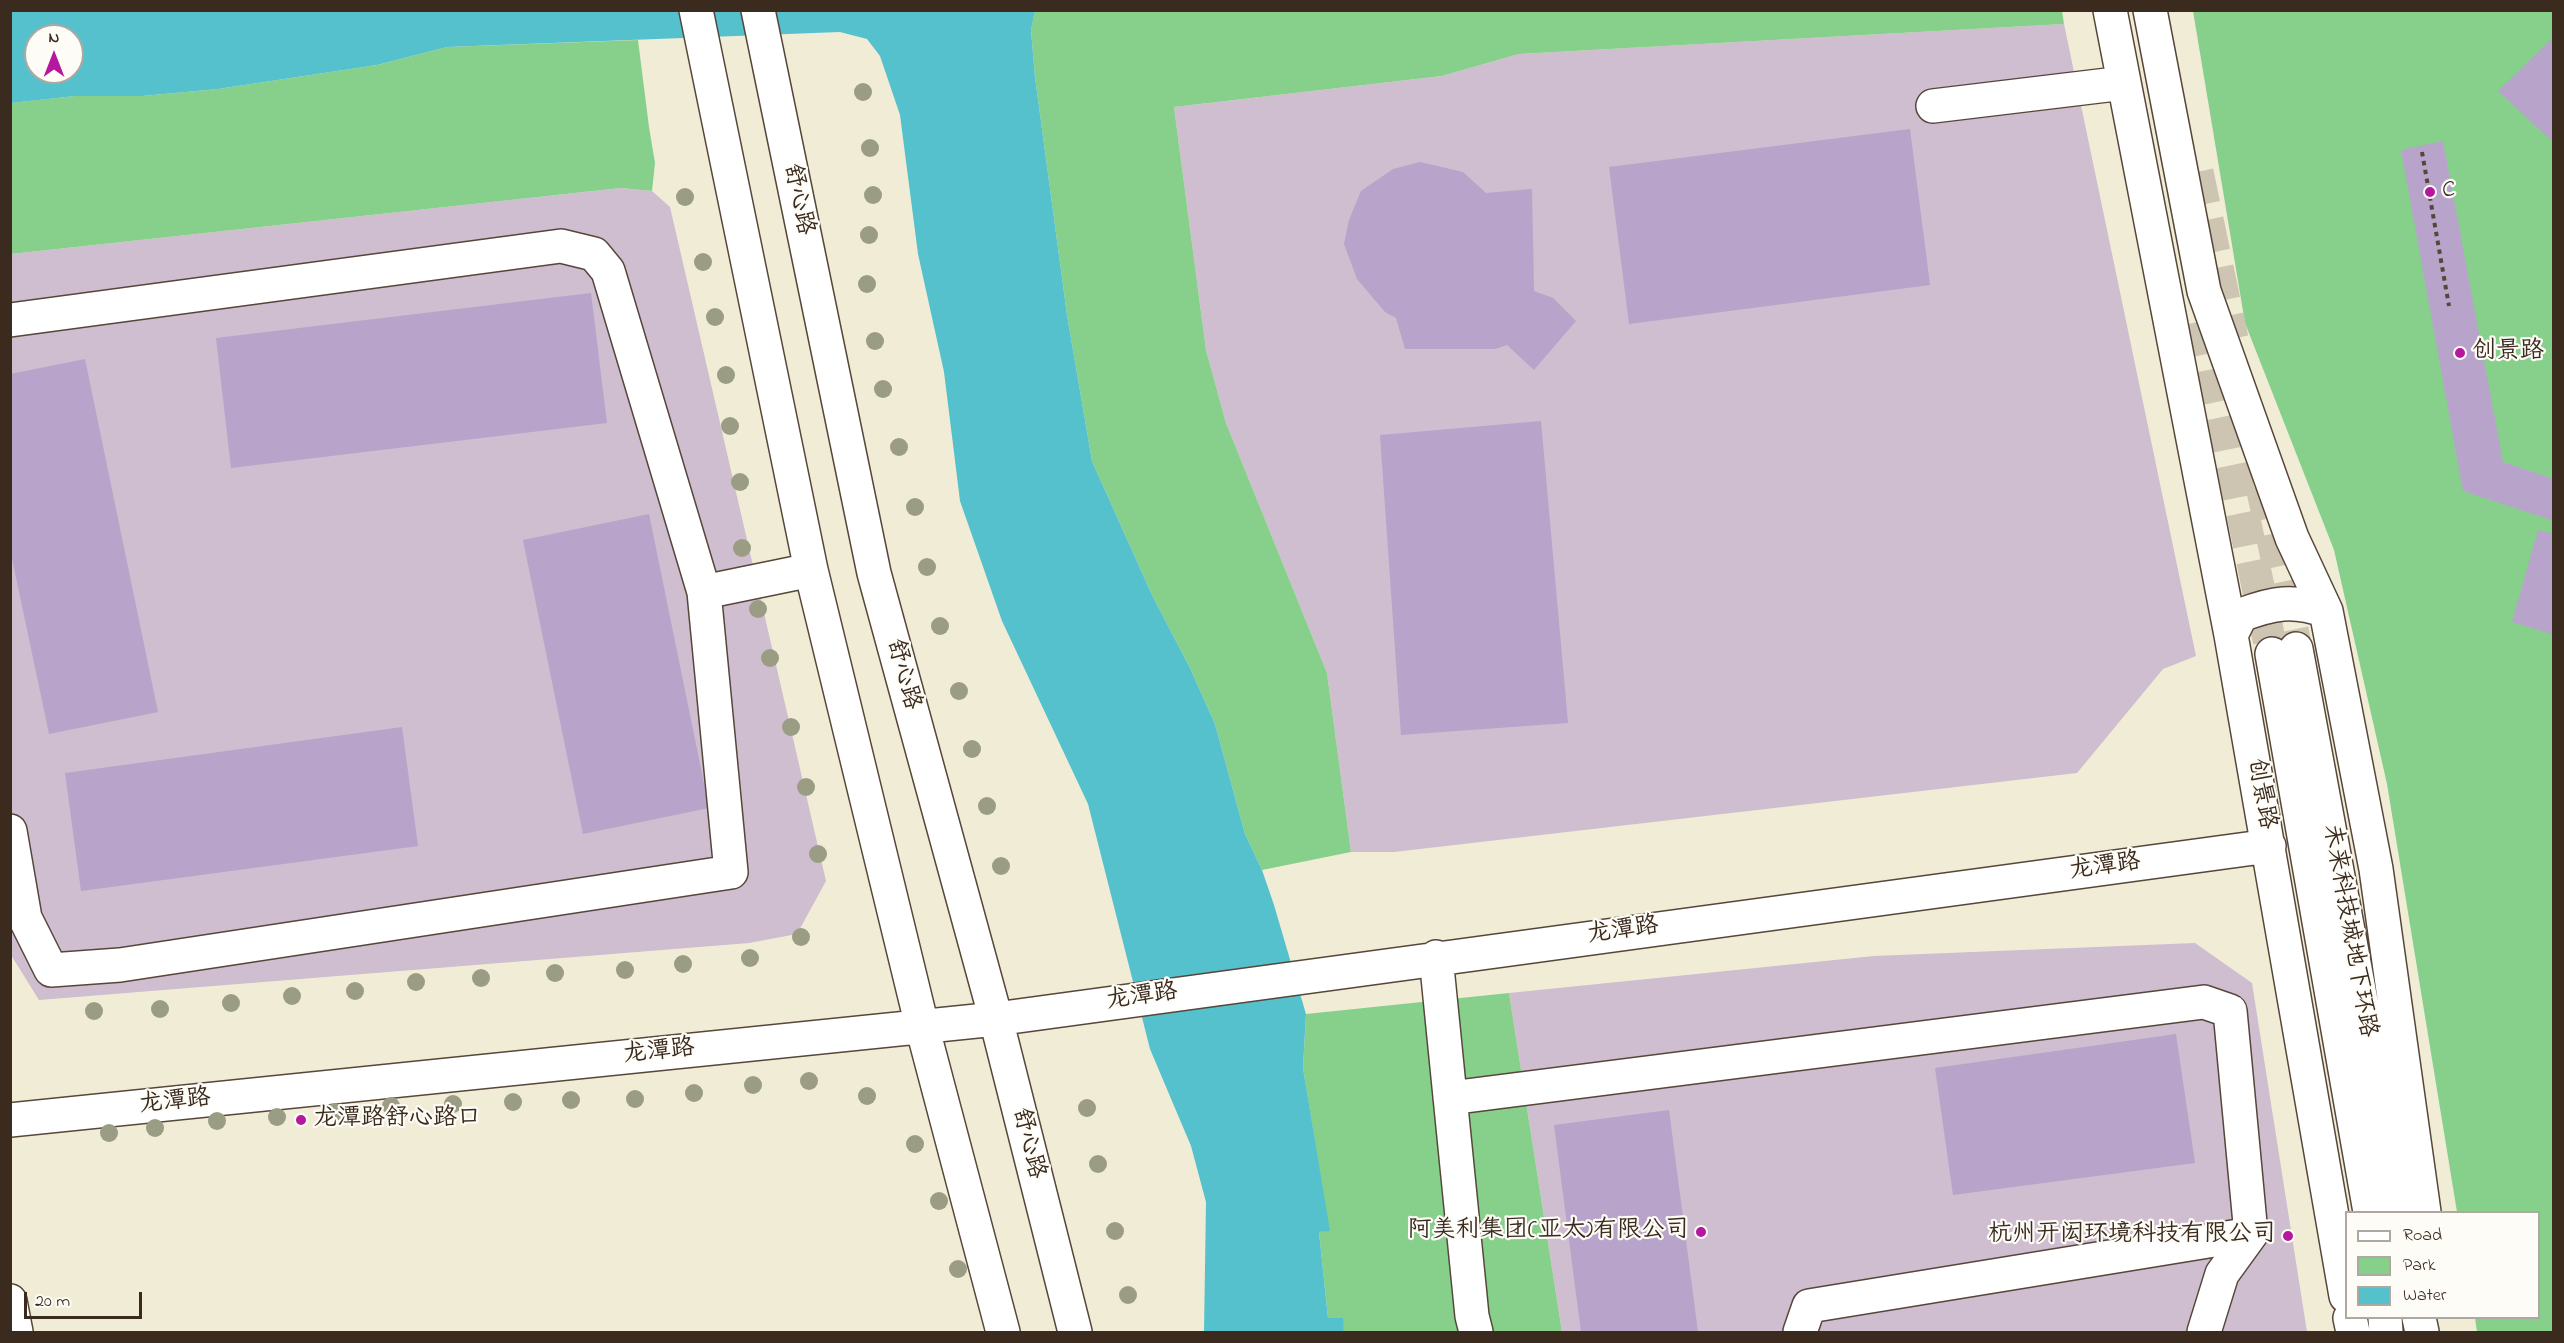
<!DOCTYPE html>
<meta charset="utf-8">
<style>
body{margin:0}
#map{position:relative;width:2564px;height:1343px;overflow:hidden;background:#f1ecd6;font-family:"Indie Flower",sans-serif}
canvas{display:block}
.frame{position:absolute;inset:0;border:12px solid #3b2a1e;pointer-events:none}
.legend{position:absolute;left:2345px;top:1211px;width:195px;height:108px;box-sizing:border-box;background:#fdfcf7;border:2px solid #afa8a0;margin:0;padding:8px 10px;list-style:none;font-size:18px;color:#3b2a1e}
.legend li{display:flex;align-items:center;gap:12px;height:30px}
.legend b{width:30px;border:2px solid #afa8a0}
.north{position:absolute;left:24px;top:24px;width:60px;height:60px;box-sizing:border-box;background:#fdfcf7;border:2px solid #afa8a0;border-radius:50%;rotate:0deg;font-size:16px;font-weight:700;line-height:24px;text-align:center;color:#3b2a1e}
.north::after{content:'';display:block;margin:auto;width:21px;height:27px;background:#b5179e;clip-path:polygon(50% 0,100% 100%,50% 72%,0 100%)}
.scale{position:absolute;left:24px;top:1292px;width:118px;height:27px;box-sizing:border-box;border:3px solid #3b2a1e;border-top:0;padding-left:8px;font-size:18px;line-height:21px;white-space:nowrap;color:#3b2a1e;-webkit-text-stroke:4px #fdfcf7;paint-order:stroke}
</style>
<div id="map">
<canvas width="2564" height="1343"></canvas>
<div class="frame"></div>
<ul class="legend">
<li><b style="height:8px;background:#fff"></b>Road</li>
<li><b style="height:16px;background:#86d08c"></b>Park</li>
<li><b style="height:16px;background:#54c1cd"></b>Water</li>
</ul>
<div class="north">N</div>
<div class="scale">20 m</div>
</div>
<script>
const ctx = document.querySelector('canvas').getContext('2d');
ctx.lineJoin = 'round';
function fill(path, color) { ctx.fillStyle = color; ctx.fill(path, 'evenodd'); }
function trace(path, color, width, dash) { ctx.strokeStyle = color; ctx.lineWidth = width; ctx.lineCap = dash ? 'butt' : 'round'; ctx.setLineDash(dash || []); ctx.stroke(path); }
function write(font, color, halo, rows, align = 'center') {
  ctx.font = font + ' "Indie Flower","LXGW WenKai TC",sans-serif'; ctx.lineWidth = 4.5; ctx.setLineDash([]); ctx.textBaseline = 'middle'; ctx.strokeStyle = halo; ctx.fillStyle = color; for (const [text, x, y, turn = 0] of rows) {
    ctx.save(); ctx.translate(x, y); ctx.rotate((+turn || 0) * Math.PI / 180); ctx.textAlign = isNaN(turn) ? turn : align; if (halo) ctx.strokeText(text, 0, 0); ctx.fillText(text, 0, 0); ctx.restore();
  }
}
fill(new Path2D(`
 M2064,24L2196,656L2163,669L2077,773L1394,852H1351L1327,673L1226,423L1206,350L1174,107L1442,76L1519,54Z
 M621,188L652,191L670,207L826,881L797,934L749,943L39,1000L11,955V254Z
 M2195,943L2252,983L2307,1332H1562L1509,993L1874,956Z`), '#cfbdd0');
fill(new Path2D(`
 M1035,10H2062L2064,24L1519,54L1442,76L1174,107L1206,350L1226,423L1327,673L1351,852L1262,870L1245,834L1215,724L1190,668L1152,595L1092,461L1067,315L1035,77L1031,30Z
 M2193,11H2553V1332H2477L2475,1318H2538V1212H2457L2387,784L2334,550L2245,323Z
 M638,40L649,127L655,163L652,191L621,188L11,254L10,103L75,96H142L218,89L377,65L447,47Z
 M1509,993L1562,1332H1344L1342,1319L1328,1318L1319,1232L1329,1230L1303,1068L1306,1014Z`), '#86d08c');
fill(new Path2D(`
 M10,11H1035L1031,30L1035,77L1067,315L1092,461L1152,595L1190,668L1215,724L1245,834L1262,870L1274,905L1306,1014L1303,1068L1330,1231L1319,1232L1328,1318H1343L1344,1332H1204L1206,1202L1191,1146L1150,1049L1088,804L1002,621L960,501L944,372L918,254L900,115L880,56L867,39L840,32L447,47L377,65L218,89L142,96H75L11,103ZM36,36H72V72H36Z`), '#54c1cd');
fill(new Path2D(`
 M2554,37V143L2498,91Z
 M1910,129L1930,285L1629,324L1609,167Z
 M2443,141L2503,462L2554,479V521L2463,491L2401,150Z
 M1420,162L1463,172L1486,193L1532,189L1534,291L1553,298L1576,321L1534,370L1507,345L1495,349H1405L1396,318L1385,312L1357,279L1344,244L1349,220L1361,191L1393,169Z
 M591,293L607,423L231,468L216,338Z
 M85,359L158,712L49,734L10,549V374Z
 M1541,421L1568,723L1401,735L1380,435Z
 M649,514L709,808L583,834L523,540Z
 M2554,526V635L2512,622L2538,530L2551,533Z
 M402,727L418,846L81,891L65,773Z
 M2176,1034L2195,1163L1953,1195L1935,1068Z
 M1669,1110L1698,1332H1581L1554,1125Z`), '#b8a3ca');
trace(new Path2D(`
 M2197,172L2232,339
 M2203,321L2272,654
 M2262,486L2296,649`), '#cdc5b1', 33, [33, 16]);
const minor = new Path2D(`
 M696,10L811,570L922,1026L1003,1332
 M758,10L874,573L996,1019L1075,1332
 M2110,10L2231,635L2346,1296
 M2150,10L2204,291L2292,538L2326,611L2376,869L2424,1212
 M1933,106L2124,83
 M10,320L561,246L594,254L608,271L704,592L731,872L120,965L51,970L25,918L10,831
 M704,592L811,570
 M2231,635L2241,615C2273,603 2293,599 2326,611
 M2296,649L2400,1212
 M2272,654L2370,1212
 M1436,957L1472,1316L1476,1332
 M1450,1098L2204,1002L2230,1011L2251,1234L2222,1274L2204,1332
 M10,1120L996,1019L2269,846
 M10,1301L16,1332
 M2350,1318L2353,1332
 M2385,1318L2386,1332
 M2419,1318L2422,1332
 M1800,1332L1809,1306L2251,1234`);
trace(minor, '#56473a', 36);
trace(new Path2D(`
 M2422,152L2449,306`), '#56473a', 4, [4.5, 4.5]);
trace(minor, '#fff', 33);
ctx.fillStyle = '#9a9d83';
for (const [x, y] of [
 [863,92],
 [870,148],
 [873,195],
 [685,197],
 [869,235],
 [703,262],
 [867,284],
 [715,317],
 [875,341],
 [726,375],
 [883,389],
 [730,426],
 [899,447],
 [740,482],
 [915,507],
 [742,548],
 [927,567],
 [758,609],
 [940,626],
 [770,658],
 [959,691],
 [791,727],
 [972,749],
 [806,787],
 [987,806],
 [818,854],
 [1001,866],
 [801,937],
 [750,958],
 [683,964],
 [625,970],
 [555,973],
 [481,978],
 [416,982],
 [355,991],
 [292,996],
 [231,1003],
 [160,1009],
 [94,1011],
 [809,1081],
 [753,1085],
 [694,1093],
 [867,1096],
 [635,1099],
 [571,1100],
 [513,1102],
 [453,1104],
 [391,1106],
 [1087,1108],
 [335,1112],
 [277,1117],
 [217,1121],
 [155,1128],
 [109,1133],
 [915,1144],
 [1098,1164],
 [939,1201],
 [1115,1231],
 [958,1269],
 [1128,1295]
]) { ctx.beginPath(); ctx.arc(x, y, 9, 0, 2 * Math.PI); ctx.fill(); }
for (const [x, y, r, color] of [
 [2430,192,6,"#b5179e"],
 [2460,353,6,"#b5179e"],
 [301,1120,6,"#b5179e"],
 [1701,1232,6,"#b5179e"],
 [2288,1236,6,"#b5179e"]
]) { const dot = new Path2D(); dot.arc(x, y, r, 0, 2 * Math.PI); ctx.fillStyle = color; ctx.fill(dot); trace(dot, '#fdfcf7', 2); }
write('24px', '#3b2a1e', '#fdfcf7', [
 ["C",2442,192],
 ["创景路",2472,353],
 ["龙潭路舒心路口",313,1120],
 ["阿美利集团(亚太)有限公司",1689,1232,"right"],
 ["杭州开闳环境科技有限公司",2276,1236,"right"]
], 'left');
write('24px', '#3b2a1e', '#fdfcf7', [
 ["舒心路",797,200,78],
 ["舒心路",902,675,75],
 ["创景路",2260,794,80],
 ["龙潭路",2105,868,-8],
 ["未来科技城地下环路",2348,931,80],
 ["龙潭路",1623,932,-8],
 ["龙潭路",1142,998,-8],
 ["龙潭路",659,1053,-6],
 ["龙潭路",175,1103,-6],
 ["舒心路",1027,1144,76]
]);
</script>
